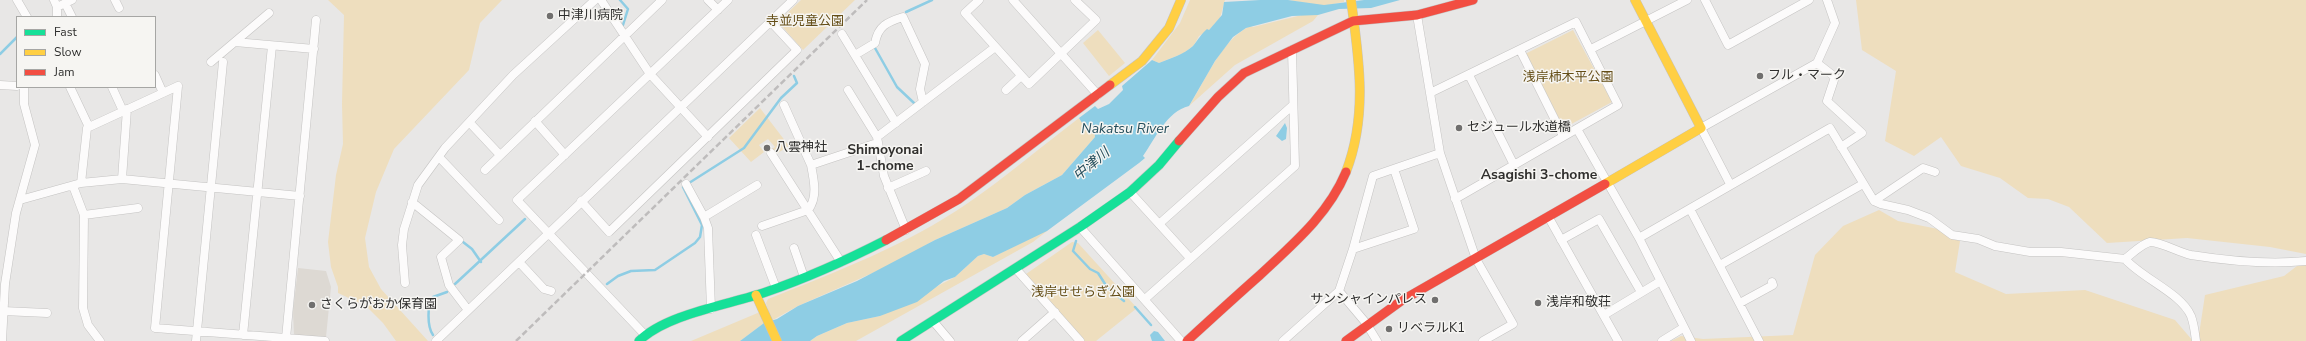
<!DOCTYPE html>
<meta charset="utf-8">
<style>
body{margin:0}
#map{position:relative;width:2306px;height:341px;overflow:hidden;background:#e8e7e6;font-family:"Nunito Sans",sans-serif}
canvas{display:block}
.legend{position:absolute;left:16px;top:16px;width:140px;height:72px;box-sizing:border-box;background:#f6f5f2;border:1px solid #a6a6a4;margin:0;padding:5px 7px;list-style:none;font-size:12px;color:#2f2f2e}
.legend li{display:flex;align-items:center;gap:8px;height:20px}
.legend b{width:20px;border:1px solid #a6a6a4}
</style>
<div id="map">
<canvas width="2306" height="341"></canvas>
<ul class="legend">
<li><b style="height:5px;background:#16e098"></b>Fast</li>
<li><b style="height:5px;background:#ffcf43"></b>Slow</li>
<li><b style="height:5px;background:#f24e42"></b>Jam</li>
</ul>
</div>
<script>
const ctx = document.querySelector('canvas').getContext('2d');
ctx.lineJoin = 'round';
function fill(path, color) { ctx.fillStyle = color; ctx.fill(path, 'evenodd'); }
function trace(path, color, width, dash) { ctx.strokeStyle = color; ctx.lineWidth = width; ctx.lineCap = dash ? 'butt' : 'round'; ctx.setLineDash(dash || []); ctx.stroke(path); }
function write(font, color, halo, rows, align = 'center') {
  ctx.font = font + ' "Nunito Sans","Noto Sans JP",sans-serif'; ctx.lineWidth = 3; ctx.setLineDash([]); ctx.textBaseline = 'middle'; ctx.strokeStyle = halo; ctx.fillStyle = color; for (const [text, x, y, turn = 0] of rows) {
    ctx.save(); ctx.translate(x, y); ctx.rotate((+turn || 0) * Math.PI / 180); ctx.textAlign = isNaN(turn) ? turn : align; if (halo) ctx.strokeText(text, 0, 0); ctx.fillText(text, 0, 0); ctx.restore();
  }
}
fill(new Path2D(`
 M298,268L326,271L331,287L326,337L294,335L293,311Z`), '#ddd9d3');
fill(new Path2D(`
 M328,0H502L480,23L469,70L394,149L376,192L365,238L369,267L381,289L428,341H396L383,323L366,306L338,293V287L331,267L328,242L336,175L343,144L342,104L344,15Z
 M801,0H855L803,50L778,22Z
 M1190,0H1225L1220,18L1209,30L1199,36L1194,45L1184,53L1159,63L1152,60L1180,23Z
 M1288,0H1344V2L1324,6Z
 M1856,0H2306V254L2270,247L2187,238L2107,243L2069,207L2048,199L2028,198L2000,178L1961,166L1941,137L1914,156L1885,141L1896,71L1862,50Z
 M1302,15H1318L1313,21L1235,65L1189,106C1206,80 1221,40 1250,26L1253,27Z
 M1098,30L1125,63L1109,76L1083,43Z
 M1573,30L1612,102L1564,128L1525,54Z
 M760,108L789,146L776,154L772,149L775,147L768,139L759,145L764,152L751,162L729,138Z
 M1079,118L1084,126L1094,129L1095,137L1062,175L1025,195L1007,208L935,240L893,264L798,306L771,321L766,303L768,299C836,272 907,245 968,203C1006,177 1042,146 1079,118Z
 M1879,210L1898,221L1938,229L1960,241L1955,272L2006,294L2085,290L2175,320L2193,341H1671L1681,336L1703,339L1793,335L1815,255L1843,226Z
 M1044,231H1047L1033,242L856,341H810L817,336L847,323L880,316L955,277L978,256L984,254L993,257Z
 M1072,242L1078,243L1137,308L1096,341H1084L1026,274Z
 M2306,259V341H2198L2205,295L2284,276Z
 M760,312L764,323L740,341H691Z`), '#eedebe');
fill(new Path2D(`
 M1260,0H1288L1324,5L1364,0H1400L1371,8L1339,9L1318,15L1292,16L1246,28L1233,37L1215,61L1189,106C1167,111 1155,139 1143,156L1145,158L1139,163L1047,231L993,257L984,254L978,256L955,277L944,281L917,302L880,316L847,323L817,336L810,341H740L764,323L777,319L798,306L857,281L935,240L1007,208L1025,195L1062,175L1095,137L1094,129L1084,126L1079,118L1095,106L1098,109L1109,104L1123,90L1122,86L1152,60L1159,63C1171,58 1183,55 1193,46C1198,40 1201,34 1207,29L1209,30L1222,15L1224,2Z
 M1285,123L1287,128L1286,139L1282,141L1276,136Z
 M1154,331L1158,332L1165,341H1152L1150,335Z`), '#8ecde4');
trace(new Path2D(`
 M620,0L628,9L623,25
 M906,12L932,0
 M875,48L897,87L914,103
 M0,54L17,37
 M689,183L744,148L781,98L797,83L794,76
 M1076,241L1073,251L1090,269L1098,273L1107,287L1124,301
 M463,242L472,249L481,262
 M455,284L525,219
 M607,284L618,276L631,271L655,270L695,243L700,237L702,225L683,187
 M1135,307L1151,325
 M433,335C427,326 427,305 433,297L447,292`), '#8ecde4', 2.5);
const street = new Path2D(`
 M17,0L27,17
 M54,0L57,7V17
 M115,0L119,8
 M601,0L650,74L708,137
 M708,0L718,10
 M979,0L965,13L1029,84L1096,20L1075,0
 M1013,0L1098,95
 M1705,0L1728,45L1809,0
 M65,3L72,17
 M57,7L72,0
 M1417,15L1440,153L1476,259L1513,324L1483,341
 M842,34L896,123
 M235,42L314,49
 M1591,49L1687,0
 M1520,50L1563,136
 M855,55L875,43C878,26 887,22 903,17L925,64L920,89L923,102
 M211,62L269,13
 M1817,63L1835,77L1827,101L1862,133L1841,147
 M155,75L163,93
 M1469,75L1514,165
 M0,85L17,86
 M178,86L155,328L325,341
 M70,87L89,127
 M112,87L123,111
 M848,90L877,137L884,176L906,230
 M1006,90L1021,76
 M1430,93L1576,22L1618,105L1455,199
 M784,105L811,165
 M535,121L565,155
 M470,123L500,155
 M1577,129L1639,238L1691,341
 M877,137L994,48
 M771,153L841,262
 M439,157L499,220
 M485,170L662,0
 M122,179L127,109
 M81,183L87,128L178,86
 M686,184L704,217L708,228L711,309
 M1730,184L1701,128L1817,63L1835,23L1827,0
 M73,186L84,215L83,308L88,325L100,341
 M888,188L926,171
 M1130,192L1190,258
 M20,200L81,183L122,179L300,196
 M581,201L609,232L797,50L771,22
 M1874,201L1923,168L1935,172
 M412,202L459,240L441,257L449,285L468,310
 M1690,209L1759,341
 M84,215L138,208
 M704,217L757,185
 M1549,218L1618,341
 M1159,224L1293,105
 M762,226L808,210C818,198 814,180 811,165L877,143
 M1080,227L1181,341
 M756,235L776,288
 M1639,238L1830,128L1874,201L1881,204L1908,210L1929,218L1952,235L1978,239L1995,246L2030,252H2061L2125,259C2132,254 2141,244 2150,242C2159,241 2180,253 2191,255C2229,261 2267,265 2306,261
 M1561,240L1599,219L1641,292
 M794,248L804,277
 M1353,249L1414,229L1394,169
 M2125,259C2143,279 2181,293 2191,316C2194,324 2195,333 2196,341
 M519,262L544,289L551,291
 M1720,265L1863,184
 M1016,269L1080,341
 M405,283L402,245L404,229L418,185L445,148L513,75L595,0
 M1339,291L1366,323L1377,341
 M1145,299L1295,166L1292,50
 M1740,303L1773,285L1772,282
 M3,311L47,313
 M1604,315L1659,282
 M933,321L950,341
 M243,335L272,46
 M645,335L517,200L728,0
 M286,338L316,20
 M2,341L5,284L16,213L35,145L24,104V87
 M196,341L223,62
 M436,341L793,0
 M1022,341L1055,312
 M1283,341L1339,291L1353,249L1373,176L1440,153
 M1662,341L1683,328`);
const fast = new Path2D(`
 M639,341C666,314 728,305 766,292C807,278 847,260 886,240
 M901,341L1080,227L1130,192L1159,165L1179,141`);
const slow = new Path2D(`
 M1110,85L1142,61L1169,28L1181,0
 M1346,172C1368,115 1359,59 1351,0
 M1605,184L1701,128L1635,0
 M756,295L777,341`);
const jam = new Path2D(`
 M1179,141L1218,97L1244,73L1353,21L1417,15L1473,0
 M886,240L959,199L1110,85
 M1187,341C1211,319 1235,297 1260,275C1293,244 1328,215 1346,172
 M1346,341L1401,301L1605,184`);
trace(street, '#c4c3c2', 9);
trace(fast, '#c4c3c2', 10);
trace(slow, '#c4c3c2', 10);
trace(jam, '#c4c3c2', 10);
trace(street, '#fcfbfb', 8);
trace(fast, '#16e098', 9);
trace(slow, '#ffcf43', 9);
trace(jam, '#f24e42', 9);
trace(new Path2D(`
 M516,341L867,0`), '#bebcbc', 2.5, [6, 3]);
for (const [x, y, r, color] of [
 [550,16,4,"#706f6e"],
 [1760,76,4,"#706f6e"],
 [1459,128,4,"#706f6e"],
 [767,148,4,"#706f6e"],
 [1435,300,4,"#706f6e"],
 [1538,303,4,"#706f6e"],
 [312,305,4,"#706f6e"],
 [1389,329,4,"#706f6e"]
]) { const dot = new Path2D(); dot.arc(x, y, r, 0, 2 * Math.PI); ctx.fillStyle = color; ctx.fill(dot); trace(dot, '#f6f5f2', 1.5); }
write('13px', '#2f2f2e', '#f6f5f2', [
 ["中津川病院",558,16],
 ["フル・マーク",1768,76],
 ["セジュール水道橋",1467,128],
 ["八雲神社",775,148],
 ["サンシャインパレス",1427,300,"right"],
 ["浅岸和敬荘",1546,303],
 ["さくらがおか保育園",320,305],
 ["リベラルK1",1397,329]
], 'left');
write('13px', '#654e17', '#f6f5f2', [
 ["寺並児童公園",805,22],
 ["浅岸柿木平公園",1568,78],
 ["浅岸せせらぎ公園",1083,293]
]);
write('italic 14px', '#254e5c', '#f6f5f2', [
 ["Nakatsu River",1125,130],
 ["中津川",1092,165,-40]
]);
write('bold 14px', '#302f2d', '#f6f5f2', [
 ["Shimoyonai",885,151],
 ["1-chome",885,167],
 ["Asagishi 3-chome",1539,176]
]);
</script>
